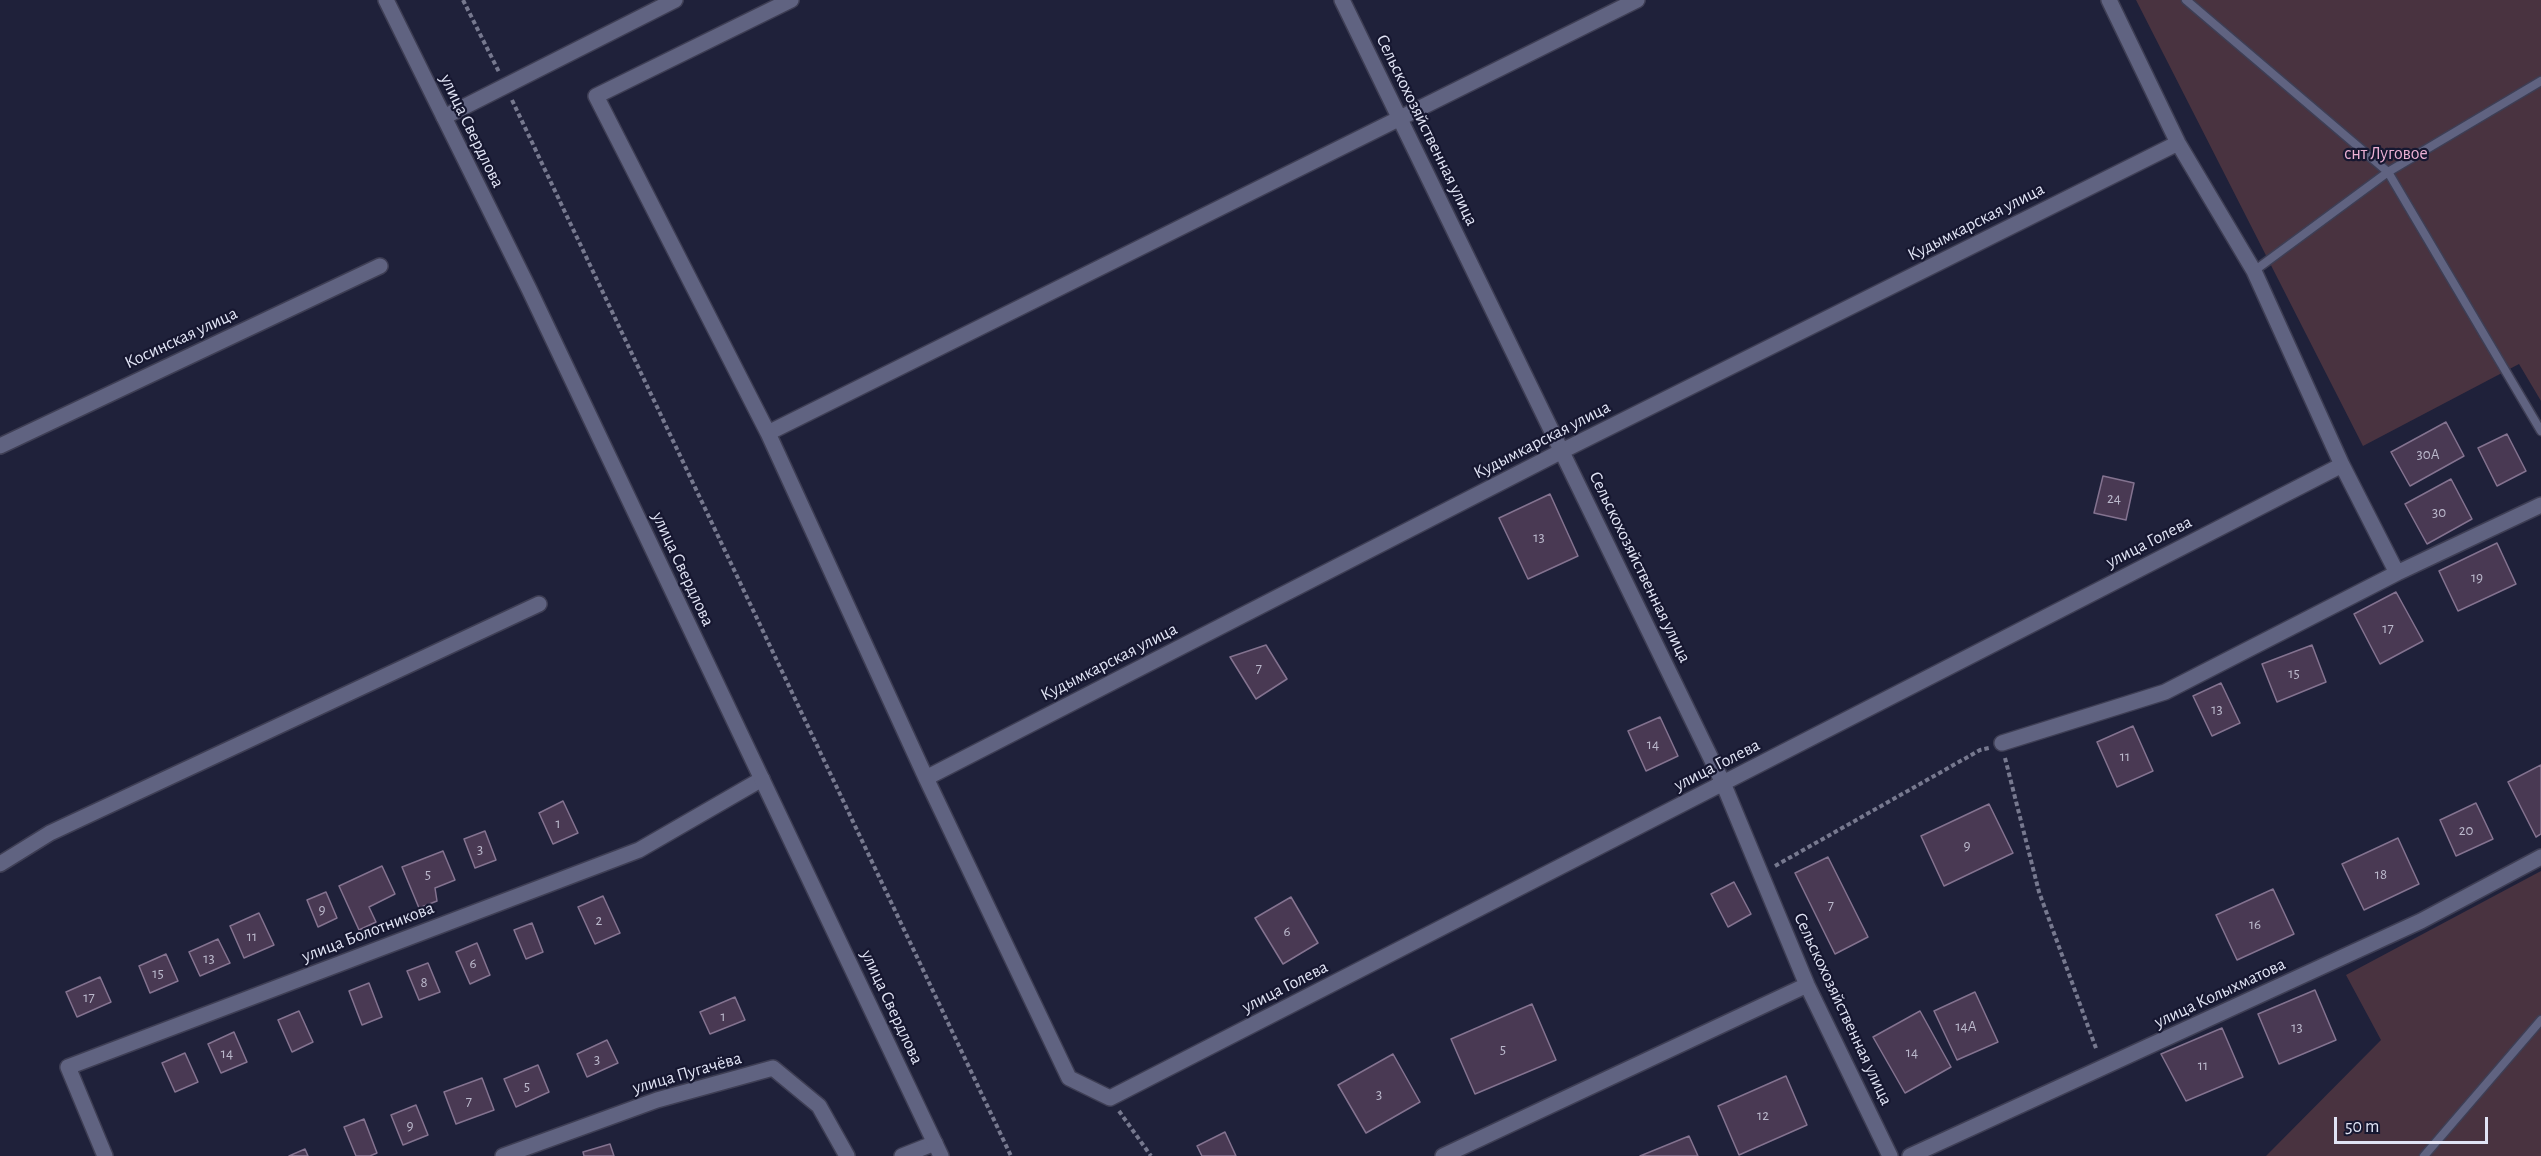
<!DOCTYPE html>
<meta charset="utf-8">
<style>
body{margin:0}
#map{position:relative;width:2541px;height:1156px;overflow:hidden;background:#1f213a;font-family:"Alegreya Sans",sans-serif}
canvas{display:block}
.scale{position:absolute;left:2334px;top:1117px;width:154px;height:27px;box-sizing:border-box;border:3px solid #e1e4f5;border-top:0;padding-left:8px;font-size:18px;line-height:21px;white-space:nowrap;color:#e1e4f5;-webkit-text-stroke:4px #161730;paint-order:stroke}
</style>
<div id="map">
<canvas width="2541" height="1156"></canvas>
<div class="scale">50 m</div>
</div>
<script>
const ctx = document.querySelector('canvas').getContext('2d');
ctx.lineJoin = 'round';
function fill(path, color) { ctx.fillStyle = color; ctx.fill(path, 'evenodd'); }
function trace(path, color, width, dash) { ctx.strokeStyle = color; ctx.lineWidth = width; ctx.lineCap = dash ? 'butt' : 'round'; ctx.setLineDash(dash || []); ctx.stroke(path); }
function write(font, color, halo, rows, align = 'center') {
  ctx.font = font + ' "Alegreya Sans",sans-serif'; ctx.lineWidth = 4.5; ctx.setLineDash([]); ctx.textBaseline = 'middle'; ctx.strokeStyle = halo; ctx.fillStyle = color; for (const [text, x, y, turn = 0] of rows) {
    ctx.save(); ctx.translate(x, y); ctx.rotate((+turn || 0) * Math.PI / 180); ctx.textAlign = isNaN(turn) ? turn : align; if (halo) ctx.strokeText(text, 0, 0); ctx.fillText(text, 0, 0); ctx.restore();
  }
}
fill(new Path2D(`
 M2136,0H2541V401L2519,364L2363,446Z
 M2541,871V1156H2266L2381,1040L2346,975Z`), '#493340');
const building = new Path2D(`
 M2446,422L2464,456L2410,486L2391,452Z
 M2507,434L2526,471L2497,486L2478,448Z
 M2103,476L2134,483L2126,520L2094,513Z
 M2451,479L2472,519L2427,544L2405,504Z
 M1550,494L1578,556L1528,579L1499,518Z
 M2497,543L2516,584L2458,611L2439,571Z
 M2396,592L2423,641L2380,664L2354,614Z
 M1266,645L1287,679L1256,699L1230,657Z
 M2312,645L2326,682L2277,702L2262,664Z
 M2221,683L2240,723L2212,736L2193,696Z
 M1660,717L1678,756L1646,771L1628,731Z
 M2133,726L2153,771L2117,787L2097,742Z
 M2541,765V834L2536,837L2508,782Z
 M563,801L578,833L553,844L539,813Z
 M2476,803L2493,839L2456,856L2440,820Z
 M1989,804L2013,853L1944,886L1921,836Z
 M485,831L496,860L475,868L464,839Z
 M2398,838L2419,884L2364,910L2342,864Z
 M443,851L455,880L435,888L437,901L419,908L402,867Z
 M1828,857L1868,937L1835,954L1795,873Z
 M382,866L395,894L369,907L376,922L359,930L339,886Z
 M1734,882L1751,914L1728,927L1711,894Z
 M2273,889L2294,934L2237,960L2216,915Z
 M326,892L337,918L318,927L307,900Z
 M603,896L620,933L595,944L578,907Z
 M1291,897L1318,943L1283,964L1255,918Z
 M259,913L274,945L244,958L230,926Z
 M532,923L543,952L526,959L514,930Z
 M218,939L230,963L200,976L189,952Z
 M477,943L490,975L470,984L456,952Z
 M166,954L178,981L150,993L139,966Z
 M428,963L440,992L419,1000L407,971Z
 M100,977L111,1002L77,1017L66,992Z
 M369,983L382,1017L362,1025L349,991Z
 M2315,990L2336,1040L2279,1064L2258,1014Z
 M1975,992L1998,1042L1957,1060L1934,1011Z
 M735,997L745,1020L710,1034L700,1012Z
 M1532,1004L1556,1060L1475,1094L1451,1039Z
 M299,1011L313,1042L292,1052L278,1020Z
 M1920,1011L1951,1067L1905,1093L1873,1037Z
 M2222,1028L2243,1077L2186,1101L2161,1054Z
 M234,1032L247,1062L221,1073L208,1044Z
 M607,1040L618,1063L587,1077L577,1054Z
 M185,1053L198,1082L175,1092L162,1063Z
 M1393,1054L1420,1102L1366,1133L1338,1085Z
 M538,1065L549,1092L516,1107L504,1079Z
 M1786,1076L1807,1125L1739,1155L1718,1106Z
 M482,1078L494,1110L456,1124L444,1092Z
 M416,1105L428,1135L403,1145L391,1115Z
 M364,1119L377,1153L370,1156H356L344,1127Z
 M1225,1132L1236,1156H1202L1197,1146Z
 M1689,1136L1698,1156H1640Z
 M610,1144L614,1156H584L583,1152Z
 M305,1149L308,1156H289Z`);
fill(building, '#493953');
trace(building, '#847390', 1.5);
const lane = new Path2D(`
 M2186,0L2388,172L2541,431
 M2254,271L2388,172L2541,81
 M2424,1156L2541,1020`);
const street = new Path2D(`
 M791,0L596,96L768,433L926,778L1069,1078L1110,1098L2342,465
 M1342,0L1723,783L1807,985L1890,1156
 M2109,0L2178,143L2254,271L2342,465L2397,573L2541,505
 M444,117L675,0
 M768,433L1637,0
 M0,446L380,266
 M2002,743L2165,692L2397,573
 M926,778L1562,451L2178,143
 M0,864L50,833L539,604
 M105,1156L68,1067L639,850L762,779
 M503,1156L657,1100L773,1068L819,1106L847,1156
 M902,1156L935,1143
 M1443,1156L1807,985
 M1910,1156L2421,921L2541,857`);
const secondary = new Path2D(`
 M386,0L529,289L941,1156`);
trace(lane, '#3e3e54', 11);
trace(street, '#3e3e54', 18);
trace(secondary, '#3e3e54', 18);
trace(new Path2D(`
 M463,0L499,72
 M512,100L1011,1156
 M2005,758L2039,892L2097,1051
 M1775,866L1980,750L1989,748
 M1119,1111L1151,1156`), '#77798f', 4, [4.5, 3]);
trace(lane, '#606381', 8);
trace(street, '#606381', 15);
trace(secondary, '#606381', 15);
write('15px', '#bbb9cc', null, [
 ["30А",2428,454],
 ["24",2114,498],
 ["30",2439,512],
 ["13",1539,537],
 ["19",2477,577],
 ["17",2388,628],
 ["7",1259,668],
 ["15",2294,673],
 ["13",2217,709],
 ["14",1653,744],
 ["11",2125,756],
 ["1",558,823],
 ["20",2466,830],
 ["9",1967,845],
 ["3",480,849],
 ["5",428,874],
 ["18",2381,874],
 ["7",1831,905],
 ["9",322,909],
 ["2",599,920],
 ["16",2255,924],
 ["6",1287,931],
 ["11",252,936],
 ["13",209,958],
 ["6",473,963],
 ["15",158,973],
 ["8",424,982],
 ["17",89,997],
 ["1",723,1016],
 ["14А",1966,1026],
 ["13",2297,1027],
 ["5",1503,1049],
 ["14",1912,1052],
 ["14",227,1053],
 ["3",597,1059],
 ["11",2203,1065],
 ["5",527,1086],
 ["3",1379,1094],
 ["7",469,1101],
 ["12",1763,1115],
 ["9",410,1125]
]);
write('18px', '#e1e4f5', '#161730', [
 ["Сельскохозяйственная улица",1427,130,64],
 ["улица Свердлова",472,131,64],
 ["Кудымкарская улица",1976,222,-27],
 ["Косинская улица",181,338,-25],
 ["Кудымкарская улица",1542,440,-27],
 ["улица Голева",2149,542,-27],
 ["Сельскохозяйственная улица",1640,567,64],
 ["улица Свердлова",683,569,65],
 ["Кудымкарская улица",1109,662,-27],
 ["улица Голева",1717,765,-27],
 ["улица Болотникова",368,932,-21],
 ["улица Голева",1285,987,-27],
 ["улица Колыхматова",2220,993,-25],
 ["улица Свердлова",892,1007,65],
 ["Сельскохозяйственная улица",1843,1009,65],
 ["улица Пугачёва",687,1073,-16]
]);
write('18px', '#ebb0d4', '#161730', [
 ["снт Луговое",2386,154]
]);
</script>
